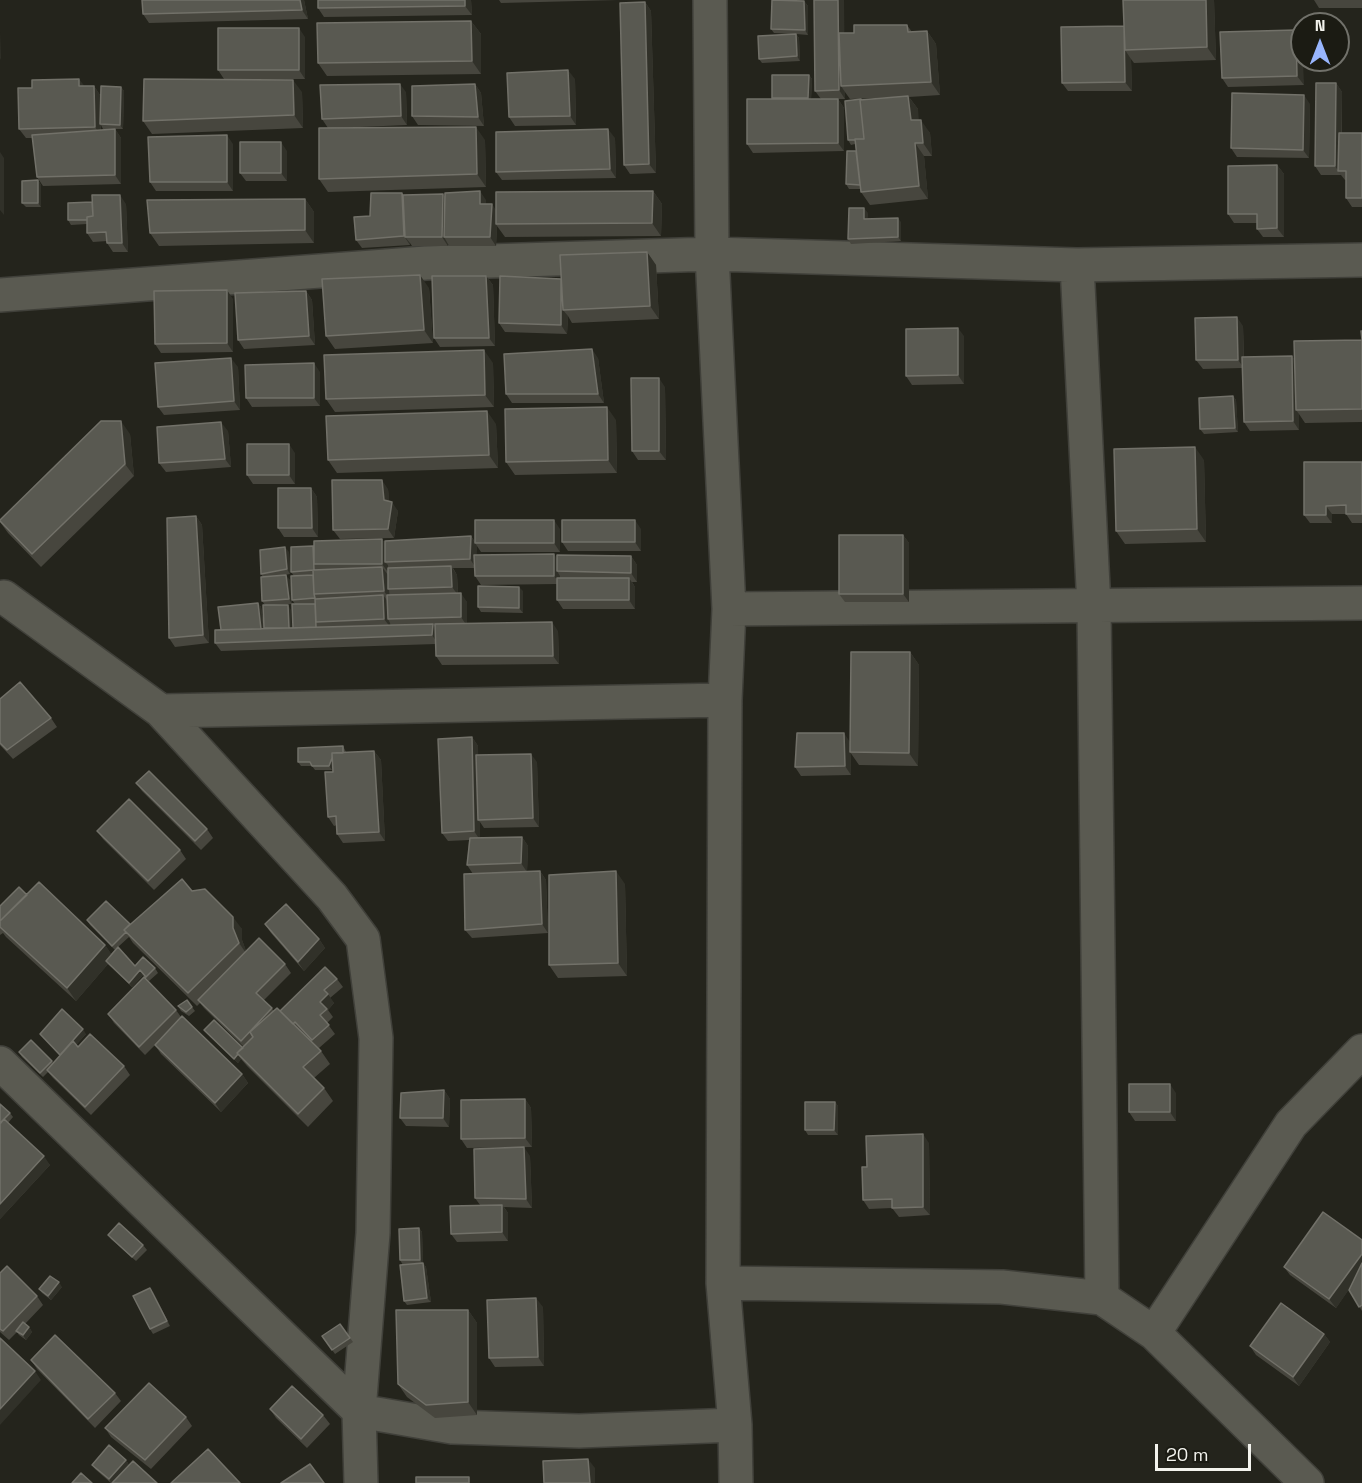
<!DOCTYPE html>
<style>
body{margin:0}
#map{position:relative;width:1362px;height:1483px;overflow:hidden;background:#24241c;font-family:"Space Grotesk",sans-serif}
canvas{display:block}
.north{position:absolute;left:1290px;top:12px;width:60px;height:60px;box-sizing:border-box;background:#1b1b13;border:2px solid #71716a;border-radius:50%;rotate:0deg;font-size:16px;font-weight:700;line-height:24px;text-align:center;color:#f3f3ed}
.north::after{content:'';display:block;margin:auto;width:21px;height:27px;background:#98b5fd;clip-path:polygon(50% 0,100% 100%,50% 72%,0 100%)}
.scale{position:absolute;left:1155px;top:1444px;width:96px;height:27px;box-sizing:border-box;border:3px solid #f3f3ed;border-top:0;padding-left:8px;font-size:18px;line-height:21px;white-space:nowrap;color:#f3f3ed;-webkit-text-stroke:4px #1b1b13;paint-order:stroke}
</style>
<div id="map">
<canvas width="1362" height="1483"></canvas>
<div class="north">N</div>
<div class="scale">20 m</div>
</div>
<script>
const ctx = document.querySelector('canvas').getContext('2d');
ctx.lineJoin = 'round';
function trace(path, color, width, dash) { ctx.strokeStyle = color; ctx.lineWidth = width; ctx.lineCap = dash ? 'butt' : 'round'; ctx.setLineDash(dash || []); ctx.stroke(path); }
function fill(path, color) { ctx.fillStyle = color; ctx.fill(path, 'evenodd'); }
const minor = new Path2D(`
 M710,0L712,254L729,609L725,700L723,1283L735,1425L736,1483
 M1077,265L1094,607L1102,1298
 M0,295L426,263L712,254L1077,265L1362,260
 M4,597L161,711L725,700
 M729,609L1362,603
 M161,711L332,897L363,939L376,1038L373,1233L359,1411L361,1483
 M0,1063L359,1411L452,1427L579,1431L735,1425
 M723,1283L1002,1287L1102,1298L1154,1333L1307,1483
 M1154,1333L1291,1124L1362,1051`);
trace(minor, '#40403a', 36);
trace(minor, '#5a5a51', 33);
fill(new Path2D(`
 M304,0L308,19L149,23L143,14Z
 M471,0L472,15L324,17L318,8Z
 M499,0H618L501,3Z
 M814,0H844V33H854L907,25L912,32L927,31L936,44L940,95L909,97L918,109V120L930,133L932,156H924L928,199L870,205L861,192L860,189H849L846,184L856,151L855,144L851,145L848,140L862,100L902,97L850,99L845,92V99H821L815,91Z
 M1123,0H1214L1216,60L1134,63L1131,59L1132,91H1068L1062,83L1124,26Z
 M1314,0H1362V8H1319Z
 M804,1L808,6V35L796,34L799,38L800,61L762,63L759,59L791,34L774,33L771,29Z
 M645,2L651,11L656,173L630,174L624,165Z
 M471,21L481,34V74L327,76L318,63Z
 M1296,30L1304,85L1228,87L1222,78Z
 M305,37V79H224L218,70Z
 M809,75L812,79L811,99H838L844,108V151L753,153L747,144L773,99L772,98Z
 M575,79L576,125L515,126L509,117Z
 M1336,83L1342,92V133H1362V207H1352L1346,198V180H1345L1341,175H1321L1315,166Z
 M475,84L481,93L484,126L418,125L412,116Z
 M84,86H94L100,95V121L121,87L124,91L123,129H115L121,138V184L43,186L37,177L32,138H26L19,129ZM101,125L103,129H113L101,130Z
 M302,92L303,128L152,134L143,121Z
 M406,92L407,125L337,128L485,140L486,187L328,192L319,179L328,128L322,119Z
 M1310,104L1309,158L1237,157L1231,148Z
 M615,138L616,178L502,180L496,172Z
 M233,144V191H156L150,182Z
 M287,151V181H246L240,173Z
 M1277,165L1284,174V237H1263L1257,229V223H1234L1228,214Z
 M38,180L41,185V207H26L22,203Z
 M653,191L662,204L661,236L505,237L497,226L496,246H450L448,244V246H412L410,243V245L362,248L356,240L370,216L402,193L403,195L445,196L486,200V204L496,211Z
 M305,199L314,212V243L159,246L150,233Z
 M126,204L128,252H113L107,243V241L93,242L87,233V224L71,225L68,220Z
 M868,213L867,219L901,222V241L851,244L848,239Z
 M647,252L656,265L659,319L572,323L568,316L567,334L505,332L499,323L561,279Z
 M486,276L493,285L495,346L440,347L434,338Z
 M429,288L433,343L335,349L326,336Z
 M306,291L312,300L315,345L244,349L238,340Z
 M233,299V352L161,353L155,344Z
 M1243,326L1244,357L1292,356L1295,361L1362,340V331V422L1305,423L1299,414V430L1250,431L1244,422L1242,368L1203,369L1196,360Z
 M964,336V384L912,385L906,376Z
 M598,358L604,403H512L506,394Z
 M493,363L494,407L335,412L326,399Z
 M238,367L240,410L164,415L158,407Z
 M320,372V406L252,407L246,398Z
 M665,387L666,460H638L632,451Z
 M1233,396L1236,400L1238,432L1204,434L1200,429Z
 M616,420L617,473L515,475L506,462Z
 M496,424L498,468L337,473L328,460Z
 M228,431L231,467L166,472L159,463Z
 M130,434L134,476L41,567L8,533L0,522Z
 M295,453V484H253L247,475Z
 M1204,460L1206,542L1125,544L1116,531Z
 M1362,462V523H1352L1346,514H1332V523H1310L1304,515Z
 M311,488L317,497L318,537H284L278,528Z
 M388,489L389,502L398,511L394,538L340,539L333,530Z
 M196,516L202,525L209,643L175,647L169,638Z
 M560,529V552H481L477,546L476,555L557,559L631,556L637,565V582H632L635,587V609H563L557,600V584L481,585L475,576V568H453L457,575L458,593L467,602V623L558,631L559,664L442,665L436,656V644L221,651L215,643L221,630L258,603L261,607L264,628L265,605L262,601L263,577L261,574L289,552L290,574L279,576L290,580L292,604L274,605L291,610V628H293L295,604L292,600L294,576L291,572L313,546L314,548L382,539L385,544L471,536L475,542Z
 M641,529V551H568L562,542Z
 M903,535L909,543V602H845L839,594Z
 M523,591V613L481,612L478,607Z
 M910,652L919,665L918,766L859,765L850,752Z
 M0,699L51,718L57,727L13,759L0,745Z
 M472,737L478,746V755L537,762L539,827L484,828L480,822V838L522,837L528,846L527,872L540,871L546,880L548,933L472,938L465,930L473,874L467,865L469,840L448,841L442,833Z
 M850,742L851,775L801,776L795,767Z
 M343,746L346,752L374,751L381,760L385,841L343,843L337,834V825L334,826L328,817L333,768L332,770H315L312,766H301L298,762Z
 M136,783L207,829L213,838L201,850L142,791Z
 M97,831L180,850L186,859L154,890L103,839Z
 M625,884L627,976L558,978L549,965Z
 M192,891L242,929V940L246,951L285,964L291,973L264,1000L274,1011H280L337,979L343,987L330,998L334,1003L328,1010L333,1017L327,1023L335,1034L319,1048L330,1064L314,1078L324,1088L333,1101L308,1127L247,1066L241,1059L238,1063L208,1034L204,1030L243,1048L244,1047L204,1008L200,1003L197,1006L133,943L129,937L118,947L135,966L155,968L158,973L149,981L143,975L132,987L108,964L76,1001L6,937L3,933L0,935V906L27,895L105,945L111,954L115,950L90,925L87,920L130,924Z
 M265,924L319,939L325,948L304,971L271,933Z
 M178,1006L192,1007L195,1011L189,1016L181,1011Z
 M176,1010L181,1017L242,1074L248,1083L221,1112L161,1054L155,1045L145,1055L114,1023L108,1014Z
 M40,1034H86L76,1045L78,1047L124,1066L130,1075L91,1115L53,1078L48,1072L43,1077L22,1057L19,1052L52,1061L53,1063L60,1056Z
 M444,1090L450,1099L449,1127L406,1126L400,1118Z
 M1176,1093V1121H1135L1129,1112Z
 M525,1099L531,1108L532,1147L467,1148L461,1139Z
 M835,1102L838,1106V1135H808L805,1130Z
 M0,1104L10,1113L13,1117L8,1123L50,1165L0,1219Z
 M929,1143L930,1215L899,1217L892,1208L869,1209L863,1200L867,1167Z
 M530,1156L532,1208L504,1207L508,1213V1241L457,1242L451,1234L480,1205L475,1198Z
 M419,1228L422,1232L423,1263L426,1267L431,1302L407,1305L404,1301L403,1265L400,1260Z
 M108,1235L143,1245L147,1250L136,1261L111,1239Z
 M1362,1240V1311L1349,1289L1336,1308L1290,1275L1284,1267Z
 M0,1273L37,1296L43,1305L25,1324L29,1327L32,1332L26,1340L19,1335L17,1332L9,1340L0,1332Z
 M62,1287L51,1300L42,1293L39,1289Z
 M153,1292L170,1326L153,1334L150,1329Z
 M543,1307L544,1366L495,1367L489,1358Z
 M468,1310L477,1323V1415L435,1418L407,1397L398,1384Z
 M340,1324L353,1342L335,1354L322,1336Z
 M1324,1334L1330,1342L1299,1386L1256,1355L1250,1346Z
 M31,1360L115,1393L121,1401L95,1428L37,1369Z
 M270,1409L323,1415L330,1424L307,1448L276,1418Z
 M186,1417L192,1426L151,1469L111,1437L105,1428Z
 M126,1460L129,1465L111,1483L95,1469L92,1465Z`), '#47463e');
fill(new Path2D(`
 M300,0H304L308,19L302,10Z
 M465,0H471L472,15L465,6Z
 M838,0H844L845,86H841L845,92V99L839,90Z
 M1206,0H1214L1216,60L1207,47Z
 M804,1L808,6V35L805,30Z
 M645,2L651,11L656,173L649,164Z
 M471,21L481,34V74L472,61Z
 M1125,26V50L1131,59L1132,91L1125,82Z
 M299,28L305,37V79L299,70Z
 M1296,30L1302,38L1304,85L1297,76Z
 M927,31L936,44L940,95L931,82Z
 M0,32L1,60L0,58Z
 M796,34L799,38L800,61L797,56Z
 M568,70L575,79L576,125L570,116Z
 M809,75L812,79L811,102L808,98Z
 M79,79L86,88L79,86Z
 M293,80L302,92L303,128L294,115Z
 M1336,83L1342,92L1341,171H1338L1341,175L1335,166Z
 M400,84L406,92L407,125L401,116Z
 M475,84L481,93L484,126L478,117Z
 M94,86L100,95L101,136L95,127Z
 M121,87L124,91L123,129L120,125Z
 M1304,95L1310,104L1309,158L1303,150Z
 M908,96L918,109L920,133L911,120Z
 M838,99L844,108V151L838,143Z
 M921,120L930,133L932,156L923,143Z
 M476,127L485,140L486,187L477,174Z
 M115,129L121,138V184L115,175Z
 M608,129L615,138L616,178L610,169Z
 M227,135L233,144V191L227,182Z
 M281,142L287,151V181L281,173Z
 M915,143L924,156L928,199L919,186Z
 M0,152L4,158V215L0,210Z
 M1277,165L1284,174V237L1277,228Z
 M38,180L41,185V207L38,203Z
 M480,191L486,200V213L480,204Z
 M653,191L662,204L661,236L652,223Z
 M402,193L408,201L405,237L410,243V245L404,236Z
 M443,194L449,203L444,237L448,244V246L442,237Z
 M120,195L126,204L128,252L122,243Z
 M305,199L314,212V243L305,230Z
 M492,204L498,213L496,224L497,226L496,246L490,237Z
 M864,208L868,213L867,224L864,219Z
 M898,218L901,222V241L898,237Z
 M647,252L656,265L659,319L650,306Z
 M420,275L429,288L433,343L424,330Z
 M486,276L493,285L495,346L489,338Z
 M562,279L563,310L568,316L567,334L561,325Z
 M227,290L233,299V352L227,343Z
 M306,291L312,300L315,345L309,336Z
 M1237,317L1243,326L1244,368L1238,360Z
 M958,328L964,336V384L958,375Z
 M592,349L598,358L604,403L598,394Z
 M484,350L493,363L494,407L485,395Z
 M1292,356L1298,365L1296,410L1299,414V430L1293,421Z
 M231,358L238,367L240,410L234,401Z
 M314,363L320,372V406L314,398Z
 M659,378L665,387L666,460L659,451Z
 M1233,396L1236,400L1238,432L1235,428Z
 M607,407L616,420L617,473L608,460Z
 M487,411L496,424L498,468L489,455Z
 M121,421L130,434L134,476L125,464Z
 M221,422L228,431L231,467L225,459Z
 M289,444L295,453V484L289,475Z
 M1195,447L1204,460L1206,542L1197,529Z
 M382,480L388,489L390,509L384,500Z
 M311,488L317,497L318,537L312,528Z
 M392,502L398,511L394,538L388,529Z
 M1326,506L1332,514V523L1326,515Z
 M196,516L202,525L209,643L203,635Z
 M554,520L560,529V552L554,543Z
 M635,520L641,529V551L635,542Z
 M903,535L909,543V602L903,594Z
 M471,536L477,546L476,568L470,559Z
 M382,539L388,548L385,562L388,565V572L382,564Z
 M285,547L289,552L290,574L287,569Z
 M554,554L560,563L557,571L560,576V584L554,576Z
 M631,556L637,565V582L631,573Z
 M451,566L457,575L458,595L452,587Z
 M382,567L388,575V589L389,590L390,600L384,591Z
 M286,575L290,580L292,604L289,599Z
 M629,578L635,587V609L629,600Z
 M519,587L523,591V613L519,608Z
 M461,593L467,602V626L461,617Z
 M383,595L390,604L388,619L390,623L391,628L384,619Z
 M258,603L261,607L264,634L261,629Z
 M288,605L291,610L292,633L289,629Z
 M552,622L558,631L559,664L553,656Z
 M433,624L439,632L438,644L432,635Z
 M910,652L919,665L918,766L909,753Z
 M844,733L850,742L851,775L845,766Z
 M472,737L478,746L480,819L478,820L480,822V840L474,831Z
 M374,751L381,760L385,841L379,832Z
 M531,754L537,762L539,827L533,818Z
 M333,757L336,761L332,770L329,766Z
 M522,837L528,846L527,872L521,863Z
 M540,871L546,880L548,933L542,924Z
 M616,871L625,884L627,976L618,963Z
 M233,917L242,929V940L248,956L239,943L233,928Z
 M319,939L325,948L304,971L298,962Z
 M105,945L114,958L106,961L108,964L76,1001L67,988Z
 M140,970L143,975L132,987L129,983Z
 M328,994L334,1003L328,1010L320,1002Z
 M83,1029L86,1034L63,1059L60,1055Z
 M238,1055L241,1059L238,1063L234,1059Z
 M242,1074L248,1083L221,1112L215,1103Z
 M1170,1084L1176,1093V1121L1170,1112Z
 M444,1090L450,1099L449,1127L443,1118Z
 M525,1099L531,1108L532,1147L525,1138Z
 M835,1102L838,1106V1135L834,1130Z
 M923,1134L929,1143L930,1215L923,1207Z
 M524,1147L530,1156L532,1208L526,1199Z
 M44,1156L50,1165L0,1219V1204Z
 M502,1205L508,1213V1241L502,1232Z
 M419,1228L422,1232L423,1264L420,1260Z
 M1362,1254V1271L1336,1308L1329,1299Z
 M423,1263L426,1267L431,1302L427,1298Z
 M59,1282L62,1287L51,1300L48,1296Z
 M150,1288L153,1292L170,1326L167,1321Z
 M536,1298L543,1307L544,1366L538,1357Z
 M468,1310L477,1323V1415L468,1402Z
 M29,1327L32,1332L26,1340L23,1335Z
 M1324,1334L1330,1342L1299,1386L1293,1377Z
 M35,1371L41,1380L0,1425V1409Z
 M588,1459L595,1468V1483H590Z
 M126,1460L129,1465L111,1483L109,1479Z`), '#313129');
const building = new Path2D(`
 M142,0H300L302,10L143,14Z
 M318,0H465V6L318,8Z
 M772,0L804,1L805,30L771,29Z
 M814,0H838L839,90L815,91Z
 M1123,0H1206L1207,47L1125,50Z
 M645,2L649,164L624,165L620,3Z
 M471,21L472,61L318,63L317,23Z
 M854,25H907L908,32L927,31L931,82L841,86L839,33H854Z
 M1124,26L1125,82L1062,83L1061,27Z
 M218,28H299V70H218Z
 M1296,30L1297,76L1222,78L1220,32Z
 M796,34L797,56L759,59L758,36Z
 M568,70L570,116L509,117L507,73Z
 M772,75H809L808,98H772Z
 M79,79V86H94L95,127L19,129L18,88H32V80Z
 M144,79L293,80L294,115L143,121Z
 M1316,83H1336L1335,166H1315Z
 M400,84L401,116L322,119L320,85Z
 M475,84L478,117L412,116V86Z
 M101,86L121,87L120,125L100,124Z
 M1232,93L1304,95L1303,150L1231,148Z
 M908,96L911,120H921L923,143H915L919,186L861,192L855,139H864L860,100Z
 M747,99H838V143L747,144Z
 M861,99V100H860L864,139H855V140H848L845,101Z
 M476,127L477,174L319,179V128Z
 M115,129V175L37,177L32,135Z
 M608,129L610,169L496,172V132Z
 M1339,133H1362V198H1346V171H1338Z
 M227,135V182H150L148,137Z
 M240,142H281V173H240Z
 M847,151H856L860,185L846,184Z
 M1277,165V228L1257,229V214H1228V166Z
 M38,180V203H22V181Z
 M480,191V204H492L490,237H444L445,193Z
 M653,191L652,223L496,224V192Z
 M371,193H402L404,236L356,240L354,217L370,216Z
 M443,194L442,237H405L403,195Z
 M92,195H120L122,243H107L106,232L87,233V217L93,216Z
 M305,199V230L150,233L147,200Z
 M92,202L93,216L87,217V220H68V203Z
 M849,208H864V219L898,218V237L848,239Z
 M647,252L650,306L563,310L560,255Z
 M420,275L424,330L326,336L322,279Z
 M432,276H486L489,338H434Z
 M500,276L561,279V325L499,323Z
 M227,290V343L155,344L154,291Z
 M306,291L309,336L238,340L235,293Z
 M1237,317L1238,360H1196L1195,318Z
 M958,328V375L906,376V329Z
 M1361,331H1362V409L1296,410L1294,341L1362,340Z
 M592,349L598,394H506L504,354Z
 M484,350L485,395L326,399L324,355Z
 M1292,356L1293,421L1244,422L1242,357Z
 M231,358L234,401L158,407L155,363Z
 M314,363V398H246L245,365Z
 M631,378H659V451H632Z
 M1233,396L1235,428L1200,429L1199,398Z
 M607,407L608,460L506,462L505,409Z
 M487,411L489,455L328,460L326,416Z
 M101,421H121L125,464L32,554L0,521V520Z
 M221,422L225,459L159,463L157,427Z
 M247,444H289V475H247Z
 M1195,447L1197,529L1116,531L1114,449Z
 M1304,462H1362V514H1346V505L1326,506V515H1304Z
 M332,480H382L384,500L392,502L388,529L333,530Z
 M278,488H311L312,528H278Z
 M196,516L203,635L169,638L167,518Z
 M475,520H554V543H475Z
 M562,520H635V542H562Z
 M839,535H903V594H839Z
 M471,536L470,559L385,562V541Z
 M382,539V564H314V541Z
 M313,546L314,570L291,572V547Z
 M285,547L287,569L261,574L260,550Z
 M554,554V576H475L474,555Z
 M557,555L631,556V573L557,571Z
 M451,566L452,587L388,589V568Z
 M382,567L384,591L314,594L313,570Z
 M286,575L289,599L262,601L261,577Z
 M313,575L314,594L315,598L292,600L291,576Z
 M557,578H629V600H557Z
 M478,586L519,587V608L478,607Z
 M461,593V617L388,619L387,595Z
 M383,595L384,619L316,622L315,599Z
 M258,603L261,629L221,630L218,607Z
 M292,604H315L316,627L293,628Z
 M263,605H288L289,628H264Z
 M552,622L553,656H436L435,624Z
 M433,624L432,635L215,643V630Z
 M851,652H910L909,753L850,752Z
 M20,682L51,718L7,750L0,743V699Z
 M797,733H844L845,766L795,767Z
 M472,737L474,831L442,833L438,739Z
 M343,746V753H332V758L329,766H312L310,762H298V748Z
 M374,751L379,832L337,834L336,816L328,817L325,772H333L332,753Z
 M531,754L533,818L478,820L476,755Z
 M149,771L207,829L195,841L136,783Z
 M129,799L180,850L148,881L97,831Z
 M522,837L521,863L467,865L470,838Z
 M540,871L542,924L465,930L464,874Z
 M616,871L618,963L549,965V875Z
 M182,879L192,891L205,889L233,917V928L239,943L188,993L124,930Z
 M39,882L105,945L67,988L0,927V921Z
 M19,887L27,895L0,921V906Z
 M106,901L130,924L124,930L126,932L112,946L87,920Z
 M286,904L319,939L298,962L265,924Z
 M259,938L285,964L256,993L272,1008L241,1041L198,1000Z
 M118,947L135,966L143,957L155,968L146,977L140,970L129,983L106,961Z
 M325,967L337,979L324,990L328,994L320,1002L327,1009L320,1015L329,1025L312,1040L295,1022L293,1024L280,1011Z
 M144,977L176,1010L139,1047L108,1014Z
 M187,1000L192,1007L186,1012L178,1006Z
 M277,1008L321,1051L303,1067L324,1088L298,1114L237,1053L253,1037L250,1032Z
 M62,1009L83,1029L60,1055L40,1034Z
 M182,1016L242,1074L215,1103L155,1045Z
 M214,1020L243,1048L237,1053L238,1054L234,1059L204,1030Z
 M90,1034L124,1066L85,1107L47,1070L73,1041L78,1047Z
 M31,1040L52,1061L40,1073L19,1052Z
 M1129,1084H1170V1112H1129Z
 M444,1090L443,1118H400L401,1093Z
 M525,1099V1138L461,1139V1100Z
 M805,1102H835L834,1130H805Z
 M0,1104L10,1113L0,1123Z
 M4,1119L44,1156L0,1204V1124Z
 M923,1134V1207L892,1208V1199L863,1200L862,1167H867L866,1136Z
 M524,1147L526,1199L475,1198L474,1149Z
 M502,1205V1232L451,1234L450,1206Z
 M1323,1212L1362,1240V1254L1329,1299L1284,1267Z
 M119,1223L143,1245L132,1257L108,1235Z
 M419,1228L420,1260H400L399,1229Z
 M423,1263L427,1298L404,1301L400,1265Z
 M1362,1263V1305L1359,1307L1349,1290Z
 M7,1266L37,1296L3,1331L0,1329V1273Z
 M50,1276L59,1282L48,1296L39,1289Z
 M150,1288L167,1321L150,1329L133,1296Z
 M536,1298L538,1357L489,1358L487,1300Z
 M1281,1303L1324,1334L1293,1377L1250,1346Z
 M396,1310H468V1402L426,1405L398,1384Z
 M23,1322L29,1327L23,1335L16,1331Z
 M340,1324L350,1338L332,1350L322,1336Z
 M55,1335L115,1393L88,1419L31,1360Z
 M0,1338L35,1371L0,1409Z
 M149,1383L186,1417L145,1460L105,1428Z
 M292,1386L323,1415L301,1439L270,1409Z
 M109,1445L126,1460L109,1479L92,1465Z
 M208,1449L240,1483H171Z
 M588,1459L590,1483H544L543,1461Z
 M133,1461L157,1483H112Z
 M310,1464L324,1483H281Z
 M81,1473L92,1483H72Z
 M416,1477H469V1483H416Z`);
fill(building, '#595951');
trace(building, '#727169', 1.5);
</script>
